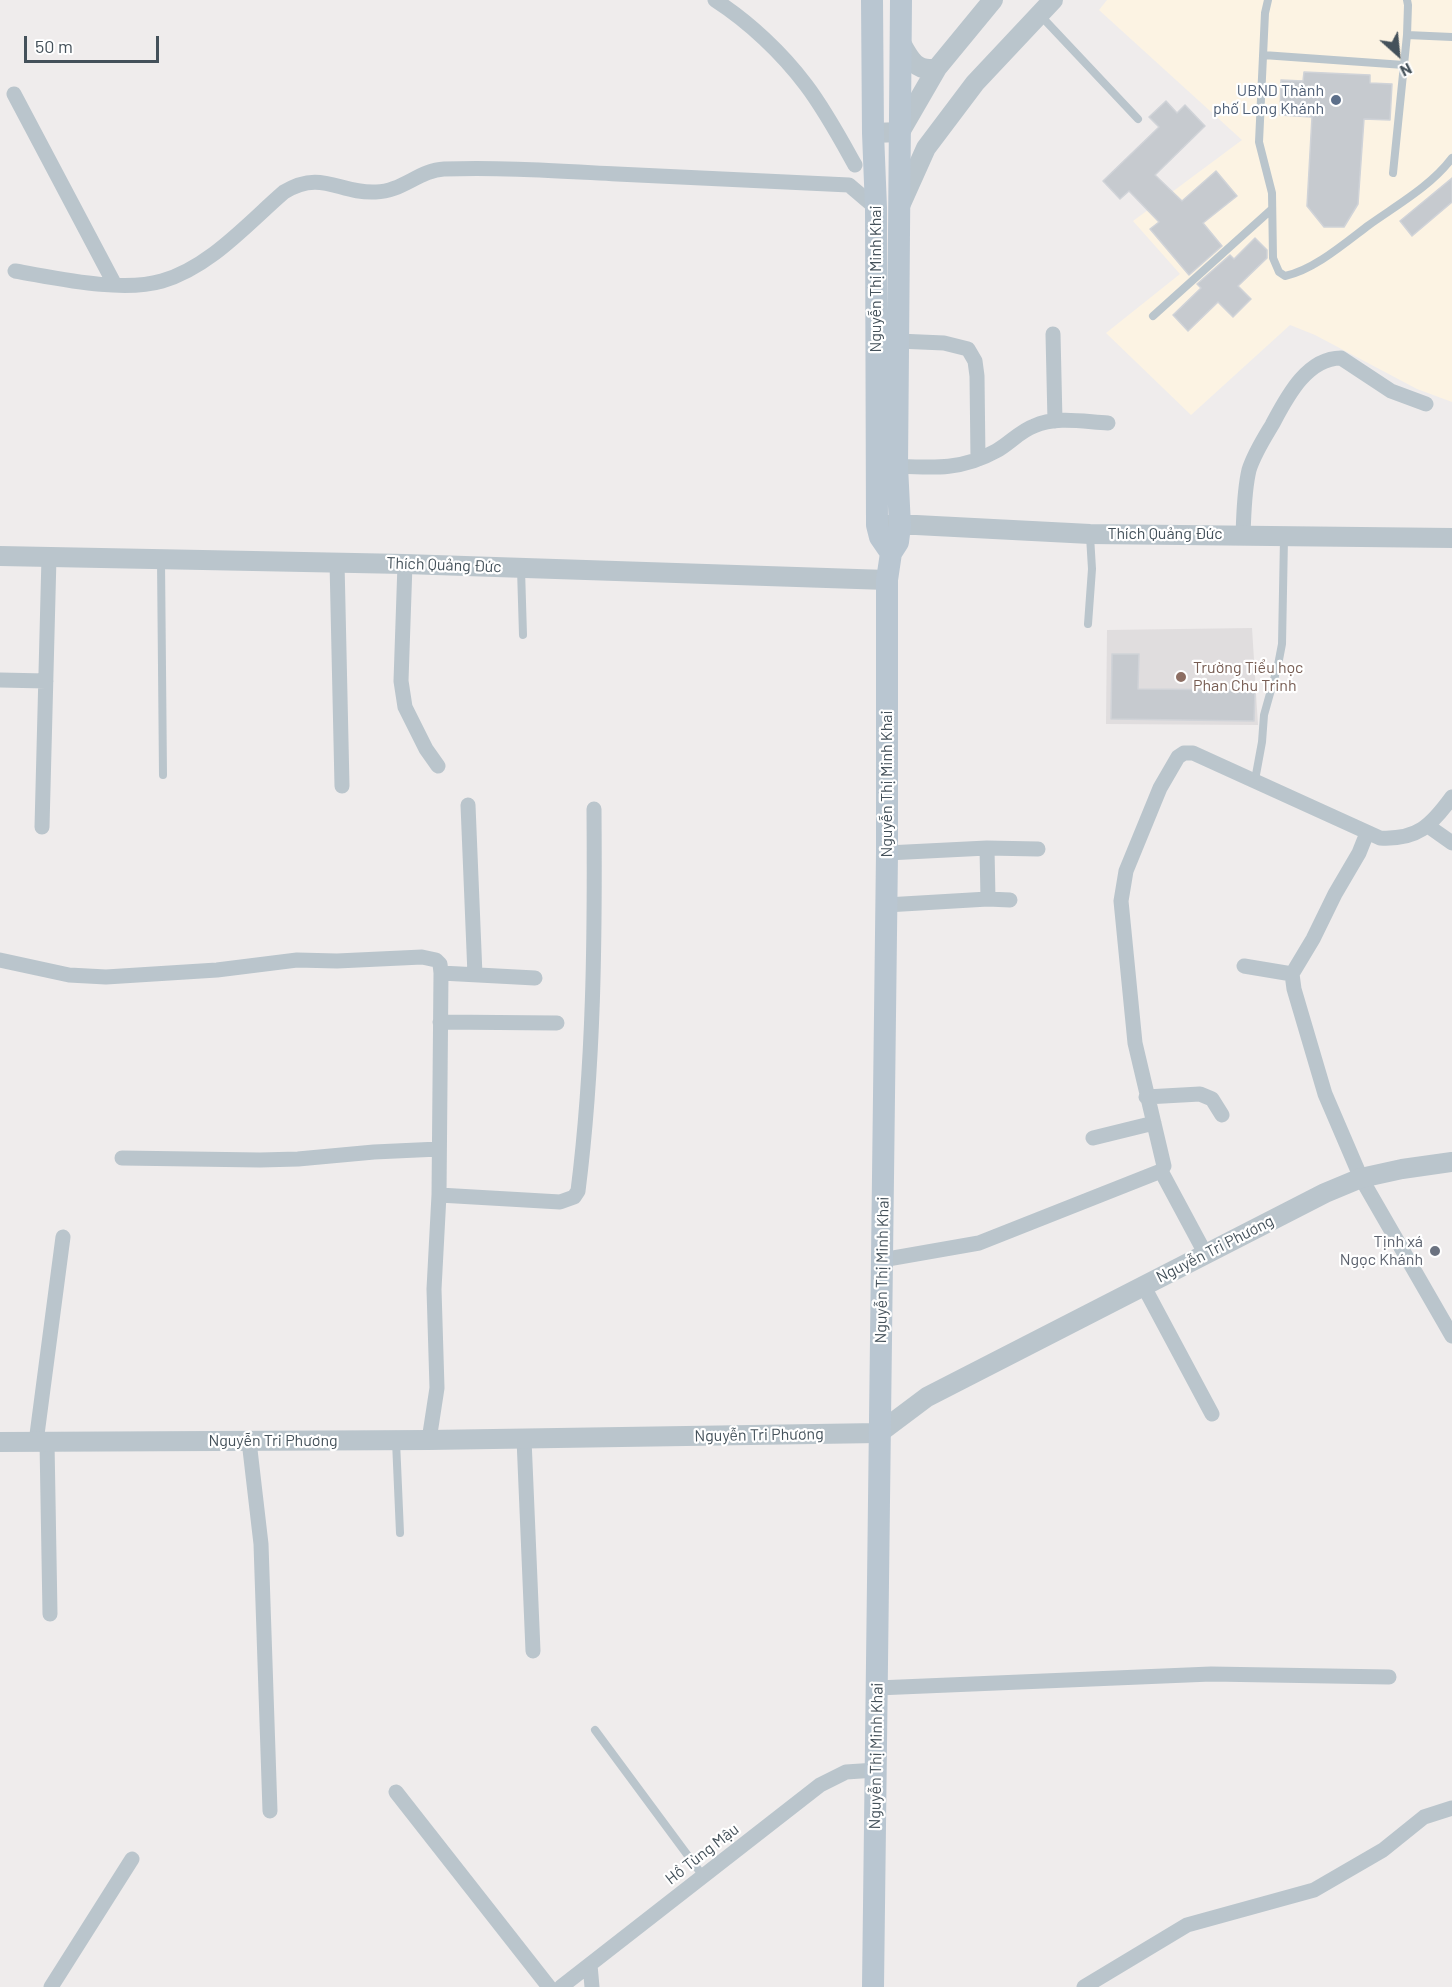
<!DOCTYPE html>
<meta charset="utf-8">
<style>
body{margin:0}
#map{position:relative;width:1452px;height:1987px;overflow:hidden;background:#efecec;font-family:Barlow,sans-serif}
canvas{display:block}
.north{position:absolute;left:1368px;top:24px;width:60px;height:60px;-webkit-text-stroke:4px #fff;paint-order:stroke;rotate:153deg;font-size:16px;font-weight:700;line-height:24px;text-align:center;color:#44515a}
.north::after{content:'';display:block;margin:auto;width:21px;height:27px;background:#44515a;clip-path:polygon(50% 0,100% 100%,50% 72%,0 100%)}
.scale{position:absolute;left:24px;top:36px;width:135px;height:27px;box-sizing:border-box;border:3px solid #44515a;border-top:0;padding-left:8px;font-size:18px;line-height:21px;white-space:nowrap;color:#44515a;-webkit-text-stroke:4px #fff;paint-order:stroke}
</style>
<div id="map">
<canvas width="1452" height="1987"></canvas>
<div class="north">N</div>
<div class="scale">50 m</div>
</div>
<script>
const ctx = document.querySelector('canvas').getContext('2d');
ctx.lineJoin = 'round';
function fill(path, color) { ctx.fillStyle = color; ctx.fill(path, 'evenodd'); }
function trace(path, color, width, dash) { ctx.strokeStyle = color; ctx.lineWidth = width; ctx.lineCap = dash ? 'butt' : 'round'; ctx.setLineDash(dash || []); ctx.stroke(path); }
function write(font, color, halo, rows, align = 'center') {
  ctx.font = font + ' Barlow,sans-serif'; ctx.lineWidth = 4.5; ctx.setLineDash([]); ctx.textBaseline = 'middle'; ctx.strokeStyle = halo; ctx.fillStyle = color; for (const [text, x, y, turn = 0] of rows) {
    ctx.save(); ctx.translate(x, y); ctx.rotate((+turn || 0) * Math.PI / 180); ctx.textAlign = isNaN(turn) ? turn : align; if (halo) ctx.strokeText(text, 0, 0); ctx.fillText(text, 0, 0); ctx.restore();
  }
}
fill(new Path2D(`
 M1107,0H1452V402L1417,389L1315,335L1290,325L1191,415L1106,333L1180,274L1133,221L1242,140L1099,10Z`), '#fcf3e3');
fill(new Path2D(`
 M1252,628L1258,725L1106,724L1107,630Z`), '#e0ddde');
const building = new Path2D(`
 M1304,72L1370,75V83L1392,84L1390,120L1364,119L1358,204L1344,227H1324L1307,206L1312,117L1280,115L1281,80L1303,81Z
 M1166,101L1177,113L1185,105L1205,126L1155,175L1182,201L1216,171L1237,196L1203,223L1222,246L1189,275L1150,229L1159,222L1129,191L1120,199L1103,181L1159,127L1149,117Z
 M1452,178V202L1412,236L1400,221Z
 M1255,238L1267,250V258L1238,286L1251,299L1233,317L1218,302L1188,331L1173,315L1201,288L1197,284L1230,255L1234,259Z
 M1112,654H1139L1138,689L1255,690L1254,721L1111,719Z`);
fill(building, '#c6cacf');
trace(building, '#d0d3d8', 1.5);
trace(new Path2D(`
 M1268,0L1265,13L1259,142L1272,193L1273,258L1279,272L1285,276C1314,270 1345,243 1369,225C1397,205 1431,186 1452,158
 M1040,15L1138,119
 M1407,35L1452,37
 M1263,55L1404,65
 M1393,173L1407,35L1408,5L1407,0
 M1153,316L1272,209
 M161,561L163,775
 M521,569L523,635
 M1088,624L1092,569L1090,536
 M1255,780L1262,742L1264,715L1278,665L1282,644L1284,538
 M396,1441L400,1533
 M595,1730L703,1876`), '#bac5cc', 8);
trace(new Path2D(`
 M715,0C749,22 782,53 806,85C825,110 840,138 855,165
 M14,94L115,285
 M15,271C57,278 121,293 162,281C210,267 247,224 284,192C322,169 339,194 376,192C401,192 420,170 444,169C502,167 559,171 617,174C694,177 771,181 849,185L876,208
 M1053,334L1055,421
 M898,341L944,343L968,349L975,361L977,376L978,459
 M897,466C934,468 962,470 996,451C1009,444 1020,431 1034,426C1056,416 1085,422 1108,423
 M1243,534C1244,513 1244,491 1249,470C1254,454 1263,440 1272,425C1286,399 1306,358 1341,358L1391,391L1426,404
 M337,562L342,786
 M405,564L401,681L405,707L426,749L438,766
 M0,680L46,681
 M468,805L475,975
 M1428,826L1452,843
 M42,827L49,557
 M1367,833L1359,853L1335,894L1313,939L1292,974L1294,989L1325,1094L1361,1178L1452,1336
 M987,848L988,899
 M887,853L987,848L1038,849
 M886,905L988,899L1010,900
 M0,960L69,975L106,977L217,970L297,960L337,961L422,957L436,960L440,964L441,973L439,1195L434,1289L437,1388L429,1440
 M1244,966L1292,974
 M441,973L535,978
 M440,1022L557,1023
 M1146,1097L1200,1094L1212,1099L1222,1115
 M1093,1138L1154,1123
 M122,1158L260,1160L298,1159L374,1152L439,1149
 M1161,1171L1205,1253
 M439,1195L560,1202L574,1197L578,1191C594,1064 595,937 594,809
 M882,1260L979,1243L1161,1171L1164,1166L1135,1043L1121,901L1126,871L1160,788L1178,757L1184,753H1193L1380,838C1417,840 1431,826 1452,797
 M1143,1285L1212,1414
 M524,1439L533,1651
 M249,1441L261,1544L270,1811
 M36,1442L63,1237
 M47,1442L50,1614
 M877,1688L1211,1674L1389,1677
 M396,1792L549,1987
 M590,1965L592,1987
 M51,1987L132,1859
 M561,1987L820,1785L846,1772L876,1770
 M1084,1987L1187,1925L1314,1890L1383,1850L1424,1817L1452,1808`), '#bac5cc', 15);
trace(new Path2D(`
 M900,41C909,58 916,73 937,68
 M873,133L900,132L937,68L993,0
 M900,206L926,148L975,83L1053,0
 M886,525H916L1090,534L1452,538
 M0,556L405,564L887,580
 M0,1442L429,1440L879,1433L927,1397L1325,1193L1361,1178L1402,1169L1452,1162`), '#bac5cc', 20);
trace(new Path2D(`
 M872,0L873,133L876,208L877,525L880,537L891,553
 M873,1987L887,853V580L891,553L898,542L900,526L897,466L901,0`), '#b9c6d1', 22);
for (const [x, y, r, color] of [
 [1336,100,6,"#5c6f8a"],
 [1181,677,6,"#8d6e63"],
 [1435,1251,6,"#6b7280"]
]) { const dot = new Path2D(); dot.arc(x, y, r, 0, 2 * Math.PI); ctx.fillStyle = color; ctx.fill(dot); trace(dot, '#fff', 2); }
write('16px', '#4e5e75', '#fff', [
 ["UBND Thành",1324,91],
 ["phố Long Khánh",1324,109]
], 'right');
write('16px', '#44515a', '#fff', [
 ["Nguyễn Thị Minh Khai",876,279,-90],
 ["Thích Quảng Đức",1165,534],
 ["Thích Quảng Đức",444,565,2],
 ["Nguyễn Thị Minh Khai",887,784,-90],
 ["Nguyễn Tri Phương",1215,1249,-27],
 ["Nguyễn Thị Minh Khai",882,1270,-89],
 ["Nguyễn Tri Phương",759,1435,-1],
 ["Nguyễn Tri Phương",273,1441],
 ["Nguyễn Thị Minh Khai",876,1756,-89],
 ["Hồ Tùng Mậu",702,1854,-38]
]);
write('16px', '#785e54', '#fff', [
 ["Trường Tiểu học",1193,668],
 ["Phan Chu Trinh",1193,686]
], 'left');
write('16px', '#5b616d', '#fff', [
 ["Tịnh xá",1423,1242],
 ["Ngọc Khánh",1423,1260]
], 'right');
</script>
